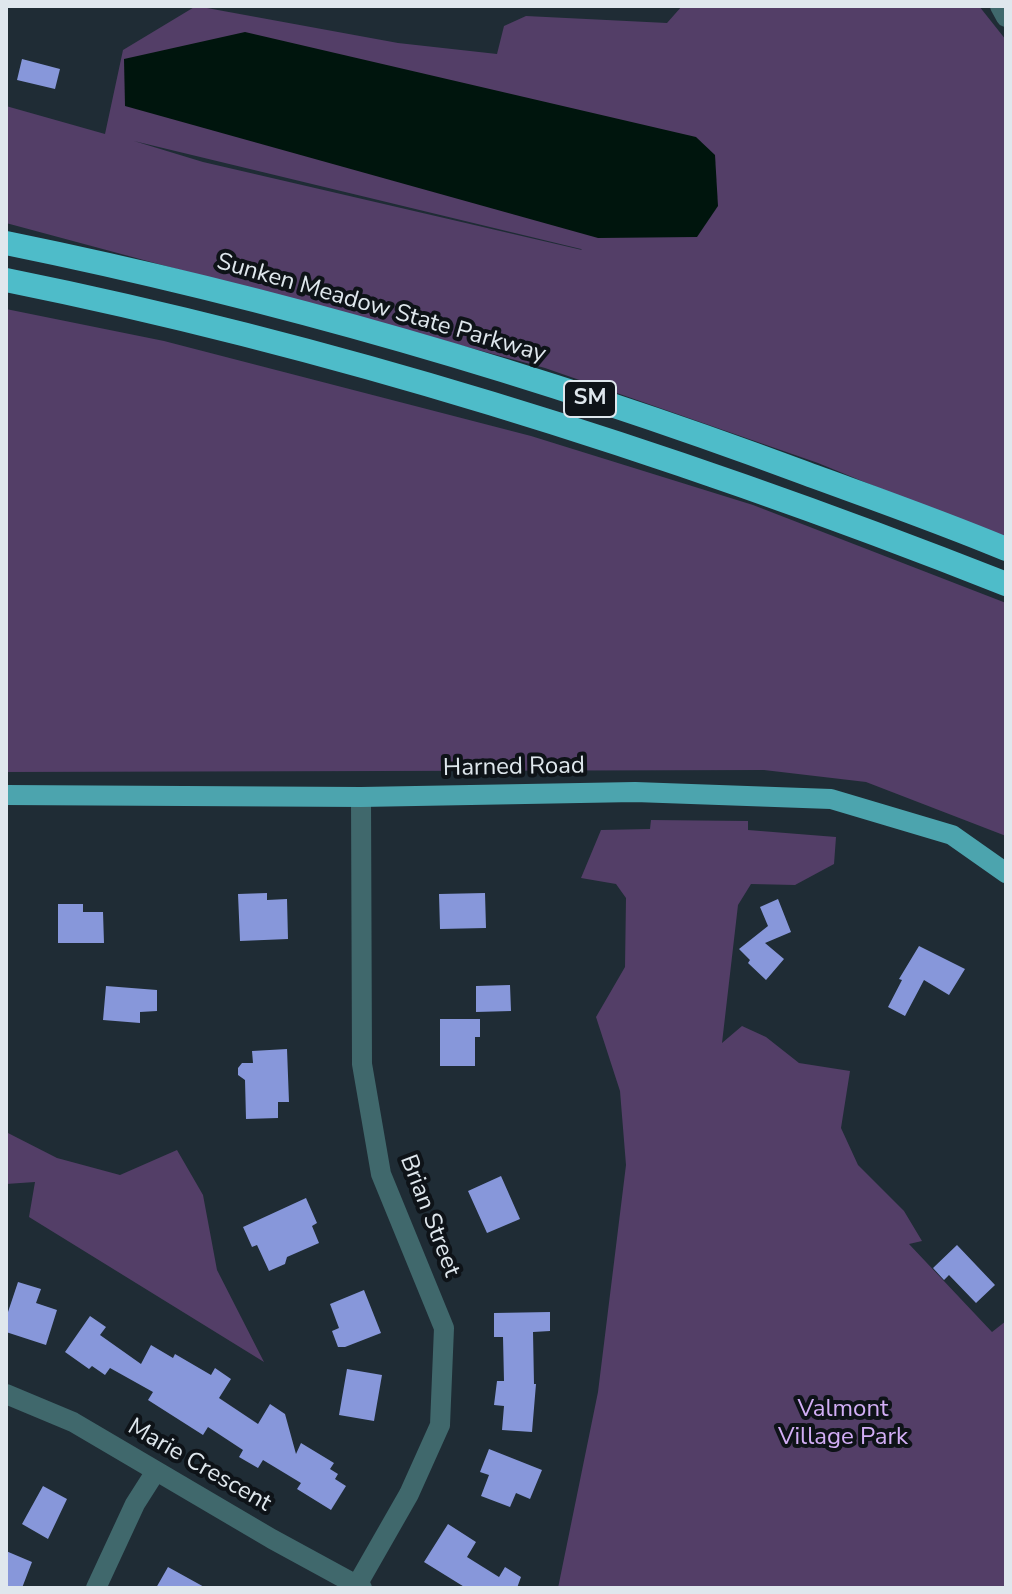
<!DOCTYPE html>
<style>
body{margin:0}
#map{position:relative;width:1012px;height:1594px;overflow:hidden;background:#1f2c35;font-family:"Nunito Sans",sans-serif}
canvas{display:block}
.frame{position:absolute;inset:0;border:8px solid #dfe7ed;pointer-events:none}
</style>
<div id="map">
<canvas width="1012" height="1594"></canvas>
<div class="frame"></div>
</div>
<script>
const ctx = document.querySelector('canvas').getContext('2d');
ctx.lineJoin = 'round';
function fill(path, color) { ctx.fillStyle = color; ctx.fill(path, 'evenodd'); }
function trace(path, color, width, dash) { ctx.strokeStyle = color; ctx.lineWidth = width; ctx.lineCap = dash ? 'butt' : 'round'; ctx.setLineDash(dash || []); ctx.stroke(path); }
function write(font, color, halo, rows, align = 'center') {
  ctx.font = font + ' "Nunito Sans",sans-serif'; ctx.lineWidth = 8; ctx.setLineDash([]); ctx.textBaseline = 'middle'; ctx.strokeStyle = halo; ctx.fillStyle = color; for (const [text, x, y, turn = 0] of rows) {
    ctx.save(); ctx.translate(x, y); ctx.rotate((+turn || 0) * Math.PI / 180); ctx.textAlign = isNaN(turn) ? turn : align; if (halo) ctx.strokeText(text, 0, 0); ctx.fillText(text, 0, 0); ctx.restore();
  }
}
fill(new Path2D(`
 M196,6L398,43L497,54L504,26L526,16L667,23L682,6H979L1006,40V540L818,463L545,368L6,223V106L105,134L123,50ZM134,141L581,249L582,250L203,162Z
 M6,309L164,341L531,436L753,505L1006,603V836L866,782L764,770L6,772Z
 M651,820L748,821V830L836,837L834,864L795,885L751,884L738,905L722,1043L742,1026L766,1037L799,1063L850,1071L841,1128L858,1165L904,1211L922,1241L909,1244L992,1332L1006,1321V1588H558L598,1392L626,1165L620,1091L596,1017L625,967L626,898L616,884L581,878L601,830L650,829Z
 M6,1132L57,1158L120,1175L177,1150L203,1195L217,1270L264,1362L29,1217L35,1182L6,1184Z`), '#533e67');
fill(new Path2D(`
 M245,32L696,137L715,155L718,206L697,237L598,238L125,106L124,59Z`), '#00150d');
fill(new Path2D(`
 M22,59L60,69L55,89L17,80Z
 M267,893V900L287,899L288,939L240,941L238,894Z
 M485,893L486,928L440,929L439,894Z
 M778,899L791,932L765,943L784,959L766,980L748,963L750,960L739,949L768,926L760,907Z
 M58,904H83V912H103L104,943H58Z
 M919,946L965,969L949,995L924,980L905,1016L888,1007L902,980L899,979Z
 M510,985L511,1011L476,1012V986Z
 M106,986L157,990V1011L140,1012V1023L103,1020Z
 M440,1019H480V1037H475V1066H440Z
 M287,1049L289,1102H278V1118L246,1119L245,1080L238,1075V1068L242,1063H253L252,1051Z
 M501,1176L520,1219L487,1233L468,1191Z
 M306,1198L317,1223L312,1226L319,1243L287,1257L285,1264L269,1271L257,1245L252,1247L243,1227Z
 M957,1245L995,1285L976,1303L949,1275L944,1280L933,1268Z
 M18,1282L41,1289L36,1303L57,1310L46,1345L6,1332V1318Z
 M364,1290L381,1333L345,1347H338L332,1331L339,1328L330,1304Z
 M550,1312V1331L533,1332L534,1384H536L532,1432L502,1430L504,1406L494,1405L497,1381H504L503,1337H494V1313Z
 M90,1316L106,1327L100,1335L141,1364L151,1345L173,1358L175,1354L211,1375L215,1368L231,1379L219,1398L258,1424L270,1404L285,1414L296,1454L301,1443L334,1463L330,1469L338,1474L335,1479L346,1486L331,1510L297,1489L301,1483L263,1460L258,1468L239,1457L243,1450L208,1427L203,1435L148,1400L153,1392L110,1368L105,1375L92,1366L89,1369L65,1352Z
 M347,1369L382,1375L374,1421L339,1415Z
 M489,1449L542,1470L530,1499L516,1493L510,1507L481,1496L489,1475L480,1472Z
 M43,1486L67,1499L48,1539L22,1524Z
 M448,1524L476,1542L467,1557L499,1577L505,1567L521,1577L517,1588H466L424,1562Z
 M6,1551L32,1562L22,1588H6Z
 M168,1567L206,1588H156Z`), '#8797da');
trace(new Path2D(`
 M1000,6L1006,17
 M6,1394L73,1422L272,1539L362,1588
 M357,1585L409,1494L440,1425L444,1328L381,1174L362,1064L361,797
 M96,1588L135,1504L156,1471`), '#40686c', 20);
trace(new Path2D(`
 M6,795L361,797L635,792L831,799L952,835L1006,873`), '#4ca4ae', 20);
trace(new Path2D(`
 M6,243C276,298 544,376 802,472C870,497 939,521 1006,549
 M6,280C348,349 682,456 1006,584`), '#4ebcc9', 24);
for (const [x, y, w] of [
 [590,399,52]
]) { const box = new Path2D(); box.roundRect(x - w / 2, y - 18, w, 36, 6); ctx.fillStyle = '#0e1318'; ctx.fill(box); trace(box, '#dfe7ed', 2); }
write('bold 22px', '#dfe7ed', null, [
 ["SM",590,399]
]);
write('24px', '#dfe7ed', '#0e1318', [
 ["Sunken Meadow State Parkway",381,309,16],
 ["Harned Road",514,768,-1],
 ["Brian Street",429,1216,69],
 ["Marie Crescent",199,1466,30]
]);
write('24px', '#d2aef5', '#0e1318', [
 ["Valmont",843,1410],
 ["Village Park",843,1438]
]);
</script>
